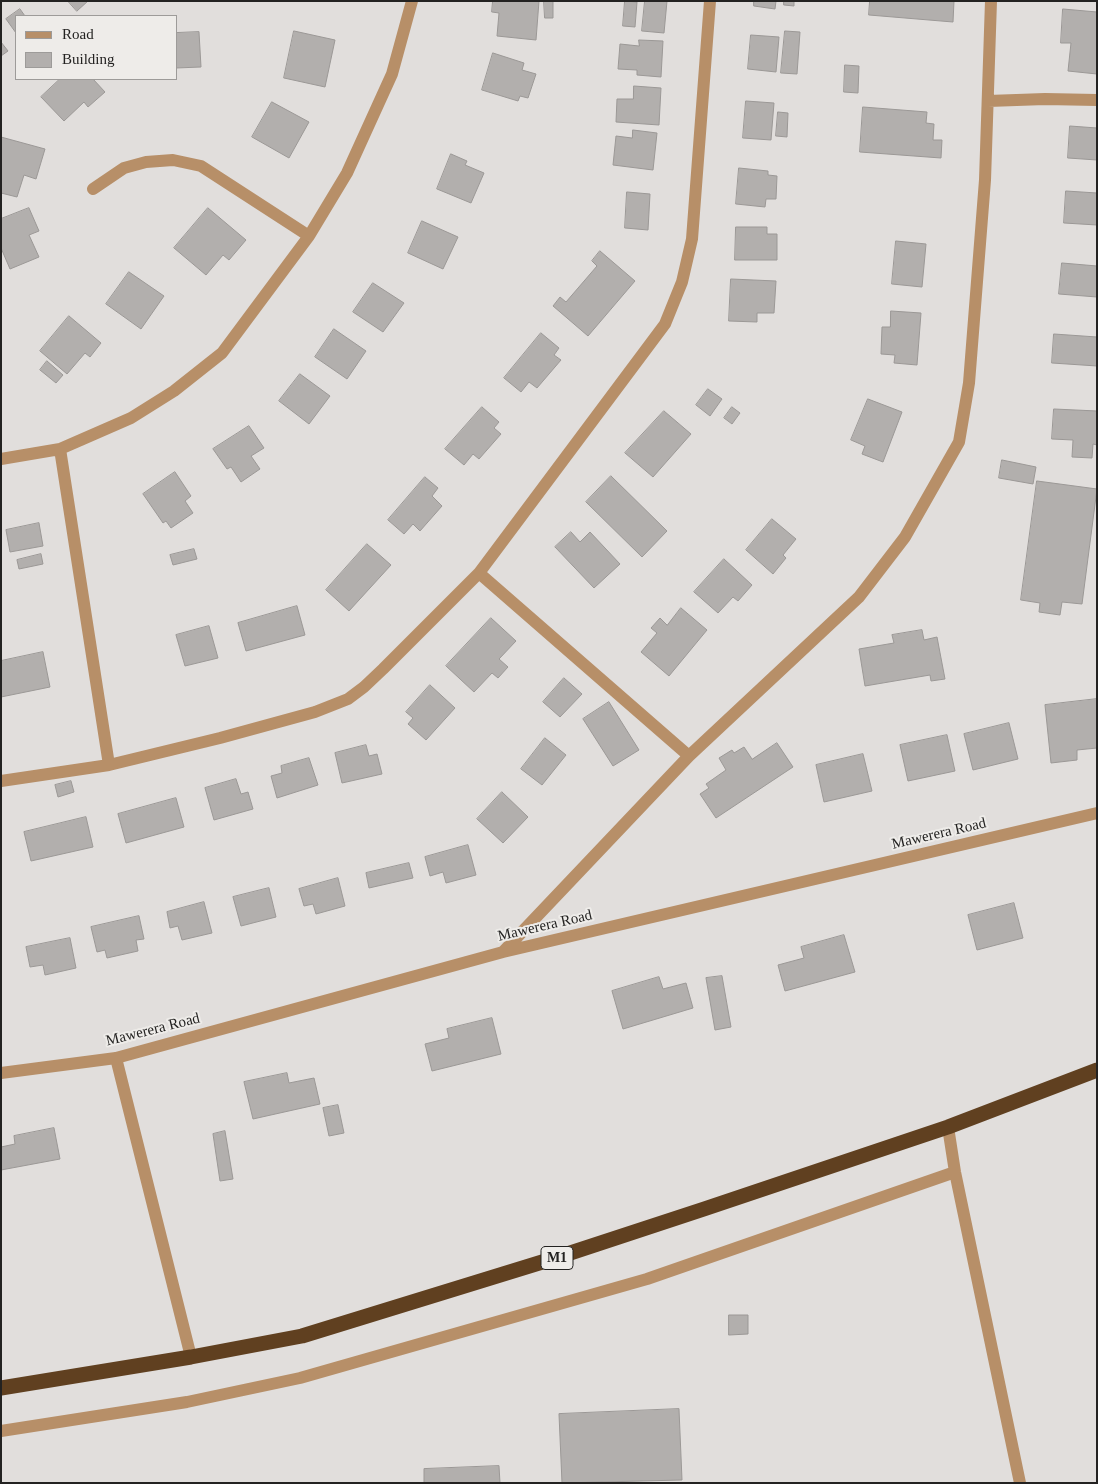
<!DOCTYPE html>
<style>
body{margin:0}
#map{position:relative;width:1098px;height:1484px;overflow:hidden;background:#e1dedc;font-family:"Times New Roman",serif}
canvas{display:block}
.frame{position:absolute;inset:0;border:2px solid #232221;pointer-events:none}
.legend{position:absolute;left:15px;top:15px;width:162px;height:65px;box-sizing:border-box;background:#eeece9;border:1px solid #9d9b99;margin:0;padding:6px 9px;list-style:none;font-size:15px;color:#232221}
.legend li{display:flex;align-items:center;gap:10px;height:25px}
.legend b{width:25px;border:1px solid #9d9b99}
</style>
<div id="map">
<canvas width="1098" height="1484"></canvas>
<div class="frame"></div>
<ul class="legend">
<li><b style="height:6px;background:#b78f68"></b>Road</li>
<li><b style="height:14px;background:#b2afad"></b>Building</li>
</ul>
</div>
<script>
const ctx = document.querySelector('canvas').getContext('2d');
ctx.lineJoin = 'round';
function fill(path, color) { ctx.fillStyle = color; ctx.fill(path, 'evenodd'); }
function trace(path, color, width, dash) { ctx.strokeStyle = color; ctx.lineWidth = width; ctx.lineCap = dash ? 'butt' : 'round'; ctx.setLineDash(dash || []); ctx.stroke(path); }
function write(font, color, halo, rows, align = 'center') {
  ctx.font = font + ' "Times New Roman",serif'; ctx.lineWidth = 4; ctx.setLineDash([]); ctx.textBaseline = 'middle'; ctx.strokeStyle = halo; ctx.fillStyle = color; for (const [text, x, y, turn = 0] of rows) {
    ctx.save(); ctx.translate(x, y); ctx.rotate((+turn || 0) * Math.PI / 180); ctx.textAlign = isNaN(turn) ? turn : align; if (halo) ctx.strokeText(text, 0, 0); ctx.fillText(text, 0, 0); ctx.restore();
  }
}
const building = new Path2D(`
 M68,1H88L77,11Z
 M493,1H539L536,40L497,36L499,13L492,12Z
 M544,1H553V18H545Z
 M625,1L637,2L635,27L623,26Z
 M645,1H667L664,33L642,31Z
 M754,1H776L775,9L754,6Z
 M784,1H794V6L784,5Z
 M870,1H954L953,22L869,15Z
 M20,9L25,16H16V33L6,19Z
 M1063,9L1097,12V74L1068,71L1071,43H1061Z
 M294,31L335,40L325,87L284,78Z
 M785,31L800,32L797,74L781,73Z
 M199,32L201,67L176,68V33Z
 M751,35L779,37L776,72L748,69Z
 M639,40L663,41L661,77L637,75V70L618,69L620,44L639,46Z
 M1,42L8,51L1,56Z
 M493,53L524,63L522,70L536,74L528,98L520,96L518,101L482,90Z
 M845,65L859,66L858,93L844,92Z
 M60,79H93L105,92L88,107L84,102L64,121L41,97Z
 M634,86L661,88L659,125L616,122L617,99H633Z
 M746,101L774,103L771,140L743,138Z
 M272,102L309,122L289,158L252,137Z
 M863,107L927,112L926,123L934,124L933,140H942L941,158L860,152Z
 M778,112L788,113L787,137L776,136Z
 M1070,126L1097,128V160L1068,158Z
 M633,130L657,133L653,170L613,165L616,136L632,138Z
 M1,137L45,149L36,179L24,175L17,197L1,193Z
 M451,154L467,161L465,165L484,173L471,203L437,189Z
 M739,168L768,171V175L777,176L776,199H766L765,207L736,204Z
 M1066,191L1097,193V225L1064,223Z
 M627,192L650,194L648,230L625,228Z
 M29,208L39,231L29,235L39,257L10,269L1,248V219Z
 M208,208L246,240L229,260L223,255L206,275L174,248Z
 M422,221L458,237L443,269L408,253Z
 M736,227H767V234H777V260H735Z
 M896,241L926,244L922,287L892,284Z
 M600,251L635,281L588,336L553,306L560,297L566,302L597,266L592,261Z
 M1062,263L1097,266V297L1059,294Z
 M129,272L164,296L141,329L106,304Z
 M731,279L776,281L774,313H757V322L729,321Z
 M373,283L404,303L383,332L353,312Z
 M891,311L921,313L917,365L894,363L895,355L881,354L882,327H890Z
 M69,316L101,343L90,357L85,353L67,374L40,351Z
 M334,329L366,351L347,379L315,357Z
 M541,333L559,348L554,355L561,360L537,388L529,382L521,392L504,378Z
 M1054,334L1097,337V366L1052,363Z
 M47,361L63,375L56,383L40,370Z
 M300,374L330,396L309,424L279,401Z
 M708,389L722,399L710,416L696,405Z
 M868,399L902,412L883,462L862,454L865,446L851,440Z
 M482,407L499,422L494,428L501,434L479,459L473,454L464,465L445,449Z
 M732,407L740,413L732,424L724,418Z
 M1054,409L1097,411V445L1093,444L1092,458L1072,457L1073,440L1052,439Z
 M664,411L691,434L653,477L625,453Z
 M249,426L264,448L251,456L260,469L241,482L231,467L227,469L213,449Z
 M1002,460L1036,467L1033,484L999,478Z
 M175,472L191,496L185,501L193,513L171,528L166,521L163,523L143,494Z
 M611,476L667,531L642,557L586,502Z
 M425,477L438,488L432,496L442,506L420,531L413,524L404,534L388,520Z
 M1037,481L1097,489L1082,604L1062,602L1060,615L1039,612L1040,603L1021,600Z
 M772,519L796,539L783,555L786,558L773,574L746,550Z
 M39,523L43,546L10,552L6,530Z
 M571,532L580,542L590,532L620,564L594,588L555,547Z
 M367,544L391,565L349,611L326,590Z
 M194,549L197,559L173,565L170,555Z
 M41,554L43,564L19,569L17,560Z
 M724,559L752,585L738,601L733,597L718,613L694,592Z
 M297,606L305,635L246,651L238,623Z
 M681,608L707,630L669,676L641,652L657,633L651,628L660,618L667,625Z
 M491,618L516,641L499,659L508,667L498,678L492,673L474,692L446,666Z
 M209,626L218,658L185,666L176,635Z
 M922,630L924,640L937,637L945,679L931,681L930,675L865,686L859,649L894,643L892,635Z
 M43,652L50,687L1,697V661Z
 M564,678L582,694L560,717L543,702Z
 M430,685L455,708L426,740L408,724L413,718L406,712Z
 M1097,699V748L1077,750V760L1051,763L1045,705Z
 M609,702L639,750L613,766L583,719Z
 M1009,723L1018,759L973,770L964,734Z
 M947,735L955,771L908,781L900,745Z
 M545,738L566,755L542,785L521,769Z
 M777,743L793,767L716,818L700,794L709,788L706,784L726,770L719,758L732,750L734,753L744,747L752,759Z
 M366,745L369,756L377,754L382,774L342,783L335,753Z
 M863,754L872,791L824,802L816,765Z
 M309,758L318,785L277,798L271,776L282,773L281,766Z
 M236,779L241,794L248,792L253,809L214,820L205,788Z
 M71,781L74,792L58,797L55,785Z
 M502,792L528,817L503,843L477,819Z
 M176,798L184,827L126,843L118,814Z
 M86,817L93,847L31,861L24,832Z
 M468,845L476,875L446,883L443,872L430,876L425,857Z
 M409,863L413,878L369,888L366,873Z
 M338,878L345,906L316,914L313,904L304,906L299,889Z
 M269,888L276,917L241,926L233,897Z
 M204,902L212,933L182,940L178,926L170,928L167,912Z
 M1014,903L1023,938L977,950L968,915Z
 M139,916L144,939L136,940L138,951L107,958L105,950L97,952L91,927Z
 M844,935L855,972L785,991L778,965L804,958L801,947Z
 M70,938L76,968L45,975L43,965L30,967L26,947Z
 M722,976L731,1027L715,1030L706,978Z
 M659,977L663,989L686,983L693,1008L623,1029L612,991Z
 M492,1018L501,1054L432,1071L425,1044L449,1038L447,1029Z
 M287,1073L289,1083L314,1078L320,1104L253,1119L244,1082Z
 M338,1105L344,1133L329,1136L323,1108Z
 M54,1128L60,1159L1,1170V1147L15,1144L14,1136Z
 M225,1131L233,1179L220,1181L213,1134Z
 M729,1315H748V1334L729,1335Z
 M679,1409L682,1480L562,1483L559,1414Z
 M499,1466L500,1483H424V1469Z`);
fill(building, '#b2afad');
trace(building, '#9b9896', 1);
trace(new Path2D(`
 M988,101L1045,99L1097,100
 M93,189L124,168L146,162L173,160L201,166L309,236
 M60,449L109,765
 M1,459L60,449L131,418L174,391L222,353L309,236L347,173L392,74L412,1
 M479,573L689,756
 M1,781L109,765L220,738L315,712L348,699L364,687L383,669L479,573L665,324L682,282L692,239L710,1
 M503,952L689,756L859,597L905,537L959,442L969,383L985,180L991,1
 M116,1058L191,1357
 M1,1073L116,1058L503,952L1097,813
 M948,1127L955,1172L1020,1483
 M1,1431L187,1402L300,1378L647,1279L955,1172`), '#b78f68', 12);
trace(new Path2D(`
 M1,1388L191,1357L302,1336L552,1259L704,1209L948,1127L1097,1070`), '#604020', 15);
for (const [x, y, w] of [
 [557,1258,32]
]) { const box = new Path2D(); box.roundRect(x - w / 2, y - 11.5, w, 23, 4); ctx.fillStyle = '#eeece9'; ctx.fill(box); trace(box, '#232221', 1); }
write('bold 14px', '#232221', null, [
 ["M1",557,1258]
]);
write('15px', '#232221', '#eeece9', [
 ["Mawerera Road",939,834,-13],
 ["Mawerera Road",545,926,-13],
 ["Mawerera Road",153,1030,-14]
]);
</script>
